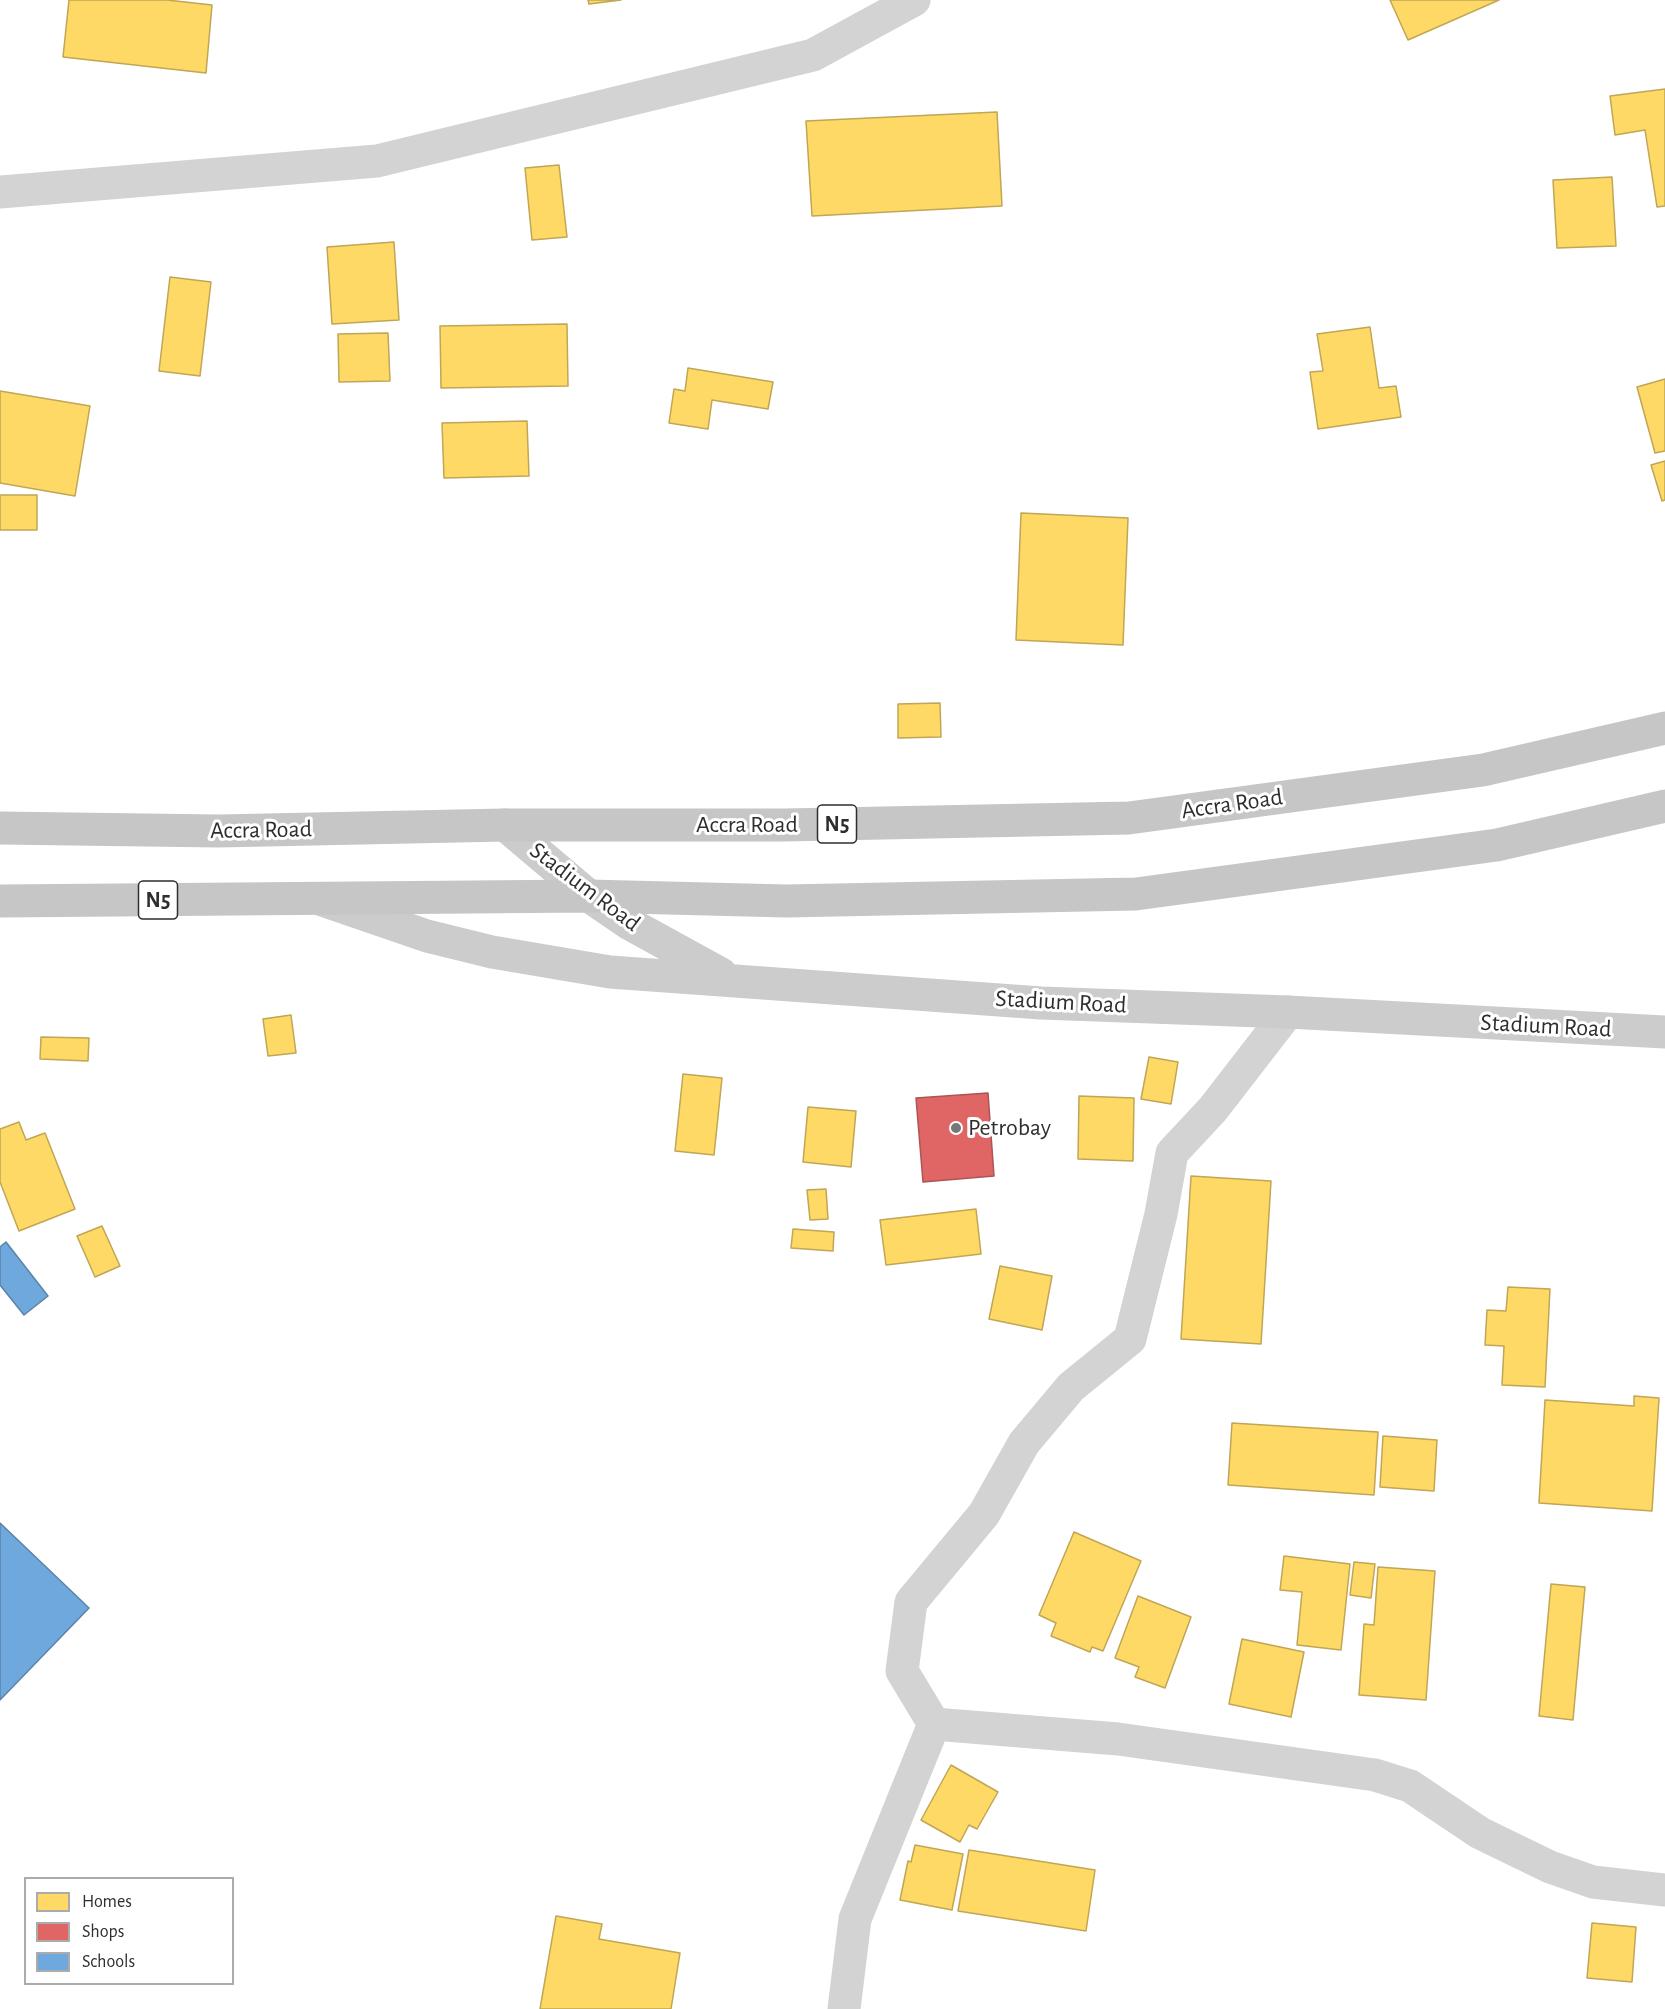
<!DOCTYPE html>
<style>
body{margin:0}
#map{position:relative;width:1665px;height:2009px;overflow:hidden;background:#fff;font-family:"Alegreya Sans",sans-serif}
canvas{display:block}
.legend{position:absolute;left:24px;top:1877px;width:210px;height:108px;box-sizing:border-box;background:#fff;border:2px solid #ababab;margin:0;padding:8px 10px;list-style:none;font-size:18px;color:#2e2e2e}
.legend li{display:flex;align-items:center;gap:12px;height:30px}
.legend b{width:30px;border:2px solid #ababab}
</style>
<div id="map">
<canvas width="1665" height="2009"></canvas>
<ul class="legend">
<li><b style="height:16px;background:#ffd966"></b>Homes</li>
<li><b style="height:16px;background:#e06666"></b>Shops</li>
<li><b style="height:16px;background:#6fa8dc"></b>Schools</li>
</ul>
</div>
<script>
const ctx = document.querySelector('canvas').getContext('2d');
ctx.lineJoin = 'round';
function fill(path, color) { ctx.fillStyle = color; ctx.fill(path, 'evenodd'); }
function trace(path, color, width, dash) { ctx.strokeStyle = color; ctx.lineWidth = width; ctx.lineCap = dash ? 'butt' : 'round'; ctx.setLineDash(dash || []); ctx.stroke(path); }
function write(font, color, halo, rows, align = 'center') {
  ctx.font = font + ' "Alegreya Sans",sans-serif'; ctx.lineWidth = 6; ctx.setLineDash([]); ctx.textBaseline = 'middle'; ctx.strokeStyle = halo; ctx.fillStyle = color; for (const [text, x, y, turn = 0] of rows) {
    ctx.save(); ctx.translate(x, y); ctx.rotate((+turn || 0) * Math.PI / 180); ctx.textAlign = isNaN(turn) ? turn : align; if (halo) ctx.strokeText(text, 0, 0); ctx.fillText(text, 0, 0); ctx.restore();
  }
}
const homes = new Path2D(`
 M69,0H167L212,5L206,73L63,57Z
 M588,0H621L589,4Z
 M1390,0H1499L1408,40Z
 M1665,89V206L1657,207L1645,130L1615,135L1610,96Z
 M997,112L1002,206L812,216L806,121Z
 M559,165L567,237L532,240L525,168Z
 M1612,177L1616,246L1557,248L1553,180Z
 M394,242L399,320L332,324L327,247Z
 M170,277L211,282L200,376L159,371Z
 M567,324L568,386L441,388L440,326Z
 M1370,327L1379,388L1396,386L1401,417L1318,429L1310,372L1323,371L1317,334Z
 M388,333L390,381L339,382L338,334Z
 M688,368L773,382L768,409L712,400L708,429L669,423L674,389L685,391Z
 M1665,379V451L1655,453L1637,387Z
 M0,391L90,406L75,496L0,483Z
 M527,421L529,476L444,478L442,423Z
 M1665,461V500L1662,501L1651,465Z
 M0,495H37V530H0Z
 M1021,513L1128,518L1123,645L1016,640Z
 M940,703L941,737L898,738V704Z
 M291,1015L296,1053L268,1056L263,1019Z
 M41,1037L89,1038L88,1061L40,1059Z
 M1149,1057L1178,1062L1171,1104L1141,1099Z
 M683,1074L722,1078L714,1155L675,1151Z
 M1079,1096L1134,1098L1133,1161L1078,1159Z
 M808,1107L856,1111L851,1167L803,1162Z
 M19,1122L26,1140L45,1133L75,1209L19,1231L0,1182V1129Z
 M1191,1176L1271,1181L1261,1344L1181,1339Z
 M826,1189L828,1219L810,1220L807,1190Z
 M976,1209L981,1254L886,1265L880,1220Z
 M102,1226L120,1266L95,1277L77,1236Z
 M793,1229L834,1232L833,1251L791,1248Z
 M1000,1266L1052,1276L1042,1330L989,1319Z
 M1508,1287L1550,1289L1545,1387L1502,1385L1504,1346L1485,1345L1487,1310L1506,1311Z
 M1634,1396L1659,1398L1652,1511L1539,1503L1545,1400L1634,1406Z
 M1232,1423L1378,1432L1374,1495L1228,1485Z
 M1383,1436L1437,1440L1434,1491L1380,1487Z
 M1074,1532L1141,1561L1103,1651L1092,1647L1090,1652L1051,1636L1056,1623L1039,1615Z
 M1284,1556L1350,1564L1341,1650L1297,1645L1302,1592L1280,1590Z
 M1354,1562L1375,1564L1371,1598L1350,1595Z
 M1378,1567L1435,1571L1426,1700L1359,1695L1364,1624L1374,1625Z
 M1551,1584L1585,1587L1573,1720L1539,1716Z
 M1138,1596L1191,1617L1165,1688L1135,1677L1139,1667L1115,1658Z
 M1242,1639L1304,1652L1291,1717L1229,1704Z
 M951,1765L998,1792L977,1829L969,1825L960,1842L921,1820Z
 M915,1845L963,1854L952,1910L900,1900L908,1861L911,1862Z
 M969,1850L1095,1870L1086,1931L958,1911Z
 M556,1916L602,1924L599,1939L680,1953L671,2009H540Z
 M1592,1923L1636,1927L1632,1982L1587,1978Z`);
fill(homes, '#ffd966');
trace(homes, '#c0a655', 1.5);
const shops = new Path2D(`
 M988,1093L994,1176L923,1182L916,1098Z`);
fill(shops, '#e06666');
trace(shops, '#ab5555', 1.5);
const schools = new Path2D(`
 M6,1242L48,1296L24,1315L0,1285V1247Z
 M0,1523L89,1608L0,1700Z`);
fill(schools, '#6fa8dc');
trace(schools, '#5c83a8', 1.5);
trace(new Path2D(`
 M0,192L377,161L813,55L914,0
 M934,1724L902,1671L911,1602L984,1514L1024,1443L1071,1387L1130,1339L1161,1214L1172,1153L1213,1109L1288,1012
 M934,1724L1118,1739L1375,1775L1410,1786L1480,1833L1550,1867L1593,1882L1665,1890
 M844,2009L855,1919L934,1724`), '#d3d3d3', 33);
trace(new Path2D(`
 M505,825L589,896L630,924L721,974
 M322,900L427,936L492,952L610,972L1041,1003L1288,1012L1665,1032`), '#ccc', 33);
trace(new Path2D(`
 M0,828L218,831L505,825H785L1129,818L1483,770L1665,728
 M0,901L589,896L786,901L1136,894L1497,845L1665,806`), '#c6c6c6', 33);
for (const [x, y, r, color] of [
 [956,1128,6,"#777"]
]) { const dot = new Path2D(); dot.arc(x, y, r, 0, 2 * Math.PI); ctx.fillStyle = color; ctx.fill(dot); trace(dot, '#fff', 2); }
for (const [x, y, w] of [
 [837,824,39],
 [158,900,39]
]) { const box = new Path2D(); box.roundRect(x - w / 2, y - 19, w, 38, 4.5); ctx.fillStyle = '#fff'; ctx.fill(box); trace(box, '#2e2e2e', 1.5); }
write('bold 22px', '#2e2e2e', null, [
 ["N5",837,824],
 ["N5",158,900]
]);
write('24px', '#2e2e2e', '#fff', [
 ["Accra Road",1232,804,-8],
 ["Accra Road",747,825],
 ["Accra Road",261,830,-1],
 ["Stadium Road",585,887,37],
 ["Stadium Road",1061,1002,3],
 ["Stadium Road",1546,1026,3]
]);
write('24px', '#2e2e2e', '#fff', [
 ["Petrobay",968,1128]
], 'left');
</script>
